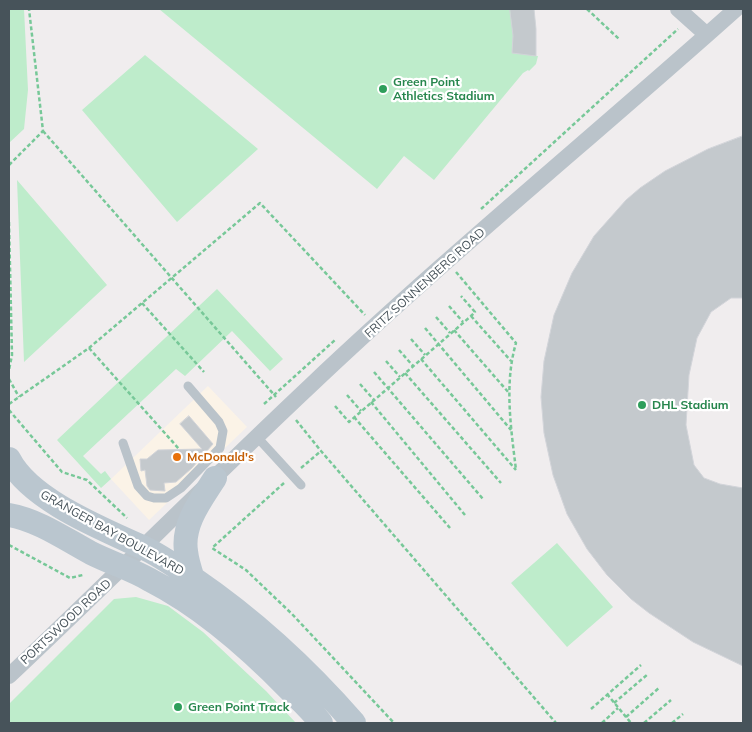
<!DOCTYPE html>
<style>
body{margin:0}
#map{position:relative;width:752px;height:732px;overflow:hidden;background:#f0edee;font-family:Mulish,sans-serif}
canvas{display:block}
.frame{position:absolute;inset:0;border:10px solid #47535a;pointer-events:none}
</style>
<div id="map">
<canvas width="752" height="732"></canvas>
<div class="frame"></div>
</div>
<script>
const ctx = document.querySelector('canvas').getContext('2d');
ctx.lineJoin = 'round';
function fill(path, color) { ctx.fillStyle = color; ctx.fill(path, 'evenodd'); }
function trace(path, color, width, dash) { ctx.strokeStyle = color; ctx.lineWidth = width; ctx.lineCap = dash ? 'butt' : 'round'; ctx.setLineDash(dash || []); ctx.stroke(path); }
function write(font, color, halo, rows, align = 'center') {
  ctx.font = font + ' Mulish,sans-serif'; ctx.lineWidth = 4.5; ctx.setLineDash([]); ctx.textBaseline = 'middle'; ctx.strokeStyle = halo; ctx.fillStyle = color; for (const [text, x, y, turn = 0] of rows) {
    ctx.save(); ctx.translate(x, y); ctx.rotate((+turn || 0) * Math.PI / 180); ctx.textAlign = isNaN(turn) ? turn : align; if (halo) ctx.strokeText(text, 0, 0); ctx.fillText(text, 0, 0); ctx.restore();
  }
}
fill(new Path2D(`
 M208,386L247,427L149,520L111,479Z`), '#fbf3e7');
fill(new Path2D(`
 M9,9H24L28,90L24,129L9,143Z
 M159,9H534L536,29V56H538L536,64L529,71L528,70L523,73L434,180L404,156L377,189Z
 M145,55L258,149L177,222L82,110Z
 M17,180L107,285L24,362Z
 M217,289L283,359L270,371L232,331L185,376L176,369L83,456L101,474L105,471L111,479L101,488L57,440Z
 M557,543L613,607L567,647L511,583Z
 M136,597L168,606L203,632L266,691L296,723H9V704L114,599Z`), '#beeccb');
const building = new Path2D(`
 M510,9H534L536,29V56L512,53L513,36Z
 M743,136V298H731L711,312L697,338L689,375L686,425L694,465L704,478L720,484L743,488V666L693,642L649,613L631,599L607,575L587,549L567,514L553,475L544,433L541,397L544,361L554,315L572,273L594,236L626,200L640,188L665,171L708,149Z
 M189,416L213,444L192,468L176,482L164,483L165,491L150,490L147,486L145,470L141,471L140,459H147L158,450L202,449L180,424Z`);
fill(building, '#c4c9cd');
trace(building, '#d2d4d9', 1);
trace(new Path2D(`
 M587,9L619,39
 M43,131L276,397
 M9,165L43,131L29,9
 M481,209L678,29
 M9,222L12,355L9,370
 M456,272L516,343C504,384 511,428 516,470
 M142,303L204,372
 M449,306L463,322
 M471,316L511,361
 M436,317L450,333
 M425,328L511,430
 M454,330L509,393
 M411,339L425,355
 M89,348L179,449
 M399,350L413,366
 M421,359L516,470
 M386,361L400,377
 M374,372L483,499
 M405,373L501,483
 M9,379L19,397
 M360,384L374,400
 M347,395L361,411
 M371,402L465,515
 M9,404L89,348L260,203L365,315
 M264,404L335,340
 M335,406L349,422L471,316L475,312L461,296
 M9,410L62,472L87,480L127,518
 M354,417L450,528
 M296,420L321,451L556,723
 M301,468L321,451
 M284,483L212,548L246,570L292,614L394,723
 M9,545L70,578L83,575
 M607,694L631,723
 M614,703L648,674
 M591,709L641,665
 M626,717L660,687
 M602,723L618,708
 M644,723L671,700
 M672,723L683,714`), '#77c898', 2.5, [4, 2.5]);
trace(new Path2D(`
 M257,437L301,485
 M123,443L138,486L147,496L154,498H166L181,488L220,448L223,431L219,422L188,386`), '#bac3ca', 9);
trace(new Path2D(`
 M678,9L707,35
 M9,676C110,581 208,482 309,387C447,256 594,136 736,9`), '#bac3ca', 16);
trace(new Path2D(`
 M9,459C30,500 101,528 142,547C160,555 178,568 194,579C254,620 306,668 354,723
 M9,515C38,520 65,539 91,553C111,563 131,569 150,580C203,607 249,648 290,690C301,701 312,711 321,723
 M193,579C190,570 187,561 186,551C182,524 201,500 215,478`), '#bac6cf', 24);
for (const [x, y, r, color] of [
 [383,89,5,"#2e9e5b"],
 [642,405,5,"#2e9e5b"],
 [177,457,5,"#e8710a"],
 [178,707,5,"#2e9e5b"]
]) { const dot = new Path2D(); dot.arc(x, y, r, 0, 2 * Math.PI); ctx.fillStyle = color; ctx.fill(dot); trace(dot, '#fff', 2); }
write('bold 12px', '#27864d', '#fff', [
 ["Green Point",393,82],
 ["Athletics Stadium",393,96],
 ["DHL Stadium",652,405],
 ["Green Point Track",188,707]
], 'left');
write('12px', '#47535a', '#fff', [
 ["FRITZ SONNENBERG ROAD",425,283,-42],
 ["GRANGER BAY BOULEVARD",112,533,29],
 ["PORTSWOOD ROAD",66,622,-43]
]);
write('bold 12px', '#c56008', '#fff', [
 ["McDonald's",187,457]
], 'left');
</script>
